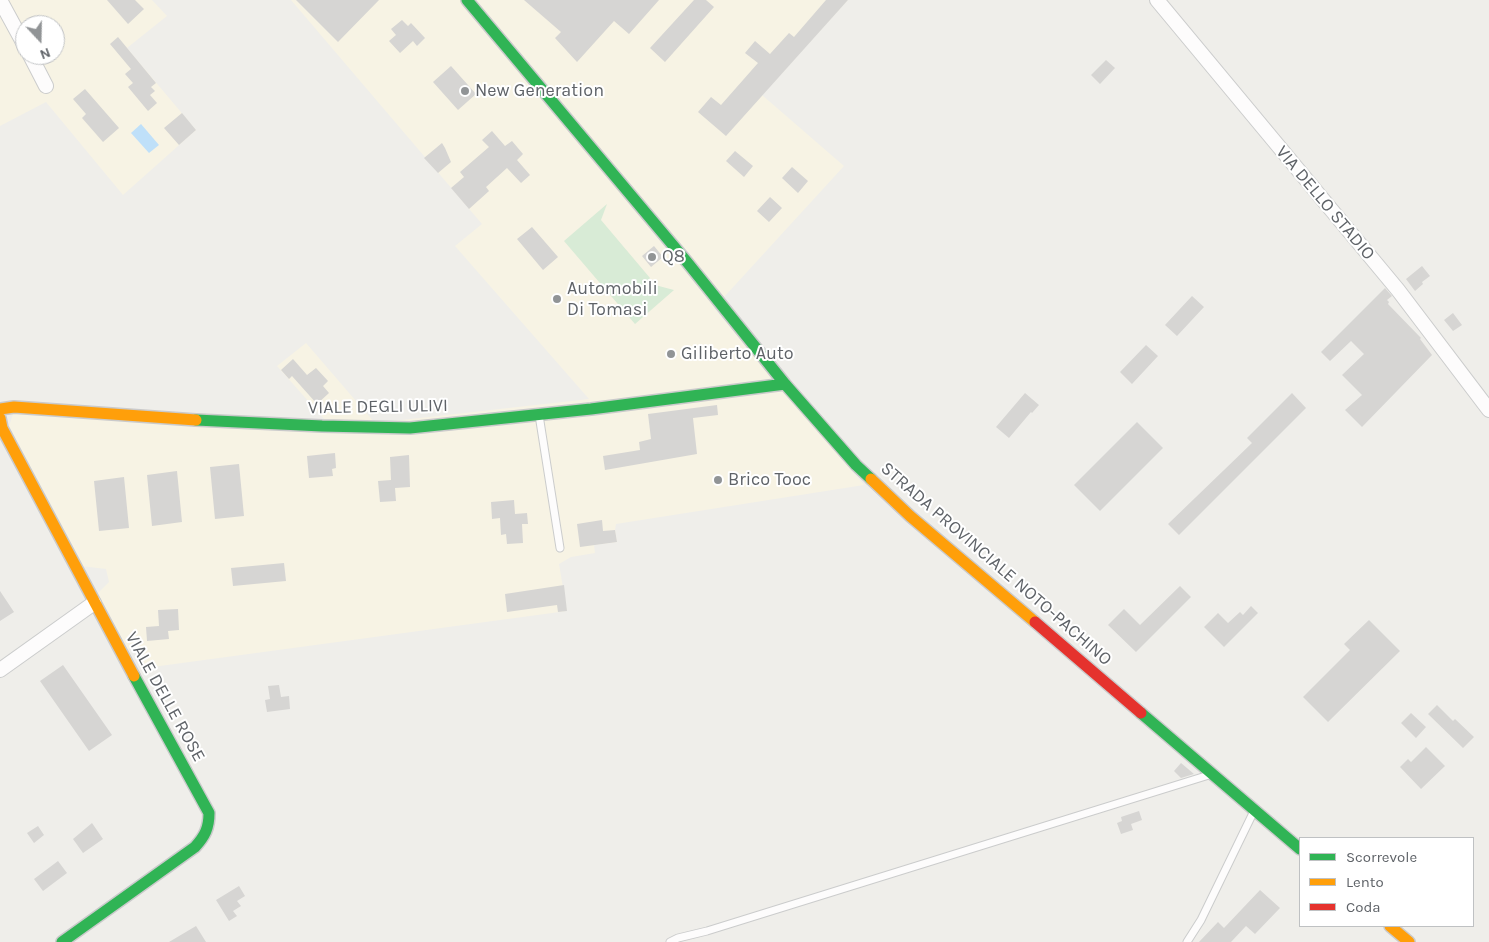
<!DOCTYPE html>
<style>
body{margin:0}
#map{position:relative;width:1489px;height:942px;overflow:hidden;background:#efeeea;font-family:Karla,sans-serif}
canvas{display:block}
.legend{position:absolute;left:1299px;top:837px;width:175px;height:90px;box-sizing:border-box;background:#fff;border:1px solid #bfc1c3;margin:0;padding:6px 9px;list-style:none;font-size:15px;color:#5f6368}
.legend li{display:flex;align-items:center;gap:10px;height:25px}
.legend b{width:25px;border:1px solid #bfc1c3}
.north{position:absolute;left:15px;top:15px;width:50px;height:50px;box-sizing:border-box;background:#fff;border:1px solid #bfc1c3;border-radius:50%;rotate:159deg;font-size:14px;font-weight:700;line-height:20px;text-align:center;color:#5f6368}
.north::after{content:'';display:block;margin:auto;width:18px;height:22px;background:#919496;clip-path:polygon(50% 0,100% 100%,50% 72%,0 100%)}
</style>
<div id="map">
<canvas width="1489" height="942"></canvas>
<ul class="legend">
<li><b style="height:6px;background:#30b455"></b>Scorrevole</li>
<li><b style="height:6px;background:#ff9f0a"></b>Lento</li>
<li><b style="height:6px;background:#e5322d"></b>Coda</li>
</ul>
<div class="north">N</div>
</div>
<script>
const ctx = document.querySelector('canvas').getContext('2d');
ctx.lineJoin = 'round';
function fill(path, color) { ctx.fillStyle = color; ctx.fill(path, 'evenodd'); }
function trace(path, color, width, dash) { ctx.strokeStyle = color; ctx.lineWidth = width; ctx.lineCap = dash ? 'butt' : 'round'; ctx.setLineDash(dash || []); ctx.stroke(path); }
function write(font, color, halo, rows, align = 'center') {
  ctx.font = font + ' Karla,sans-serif'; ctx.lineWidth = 4; ctx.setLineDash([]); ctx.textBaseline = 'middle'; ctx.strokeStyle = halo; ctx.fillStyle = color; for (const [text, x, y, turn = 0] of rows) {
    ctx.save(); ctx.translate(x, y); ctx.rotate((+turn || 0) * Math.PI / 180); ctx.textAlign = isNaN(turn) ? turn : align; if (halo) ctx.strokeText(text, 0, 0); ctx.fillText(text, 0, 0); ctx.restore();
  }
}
fill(new Path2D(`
 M0,0H152L167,16L127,48L196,130L123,195L46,102L0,126ZM25,25H55V55H25Z
 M291,0H848L762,95L844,166L714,308L864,485L616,524L615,530L617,542L594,545L595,553L571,557L559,564L567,611L145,668L135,648L126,650L96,595L109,582L106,569L81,566L9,426L17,402L326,421L277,366L306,343L375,423L589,399L455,246L482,224Z`), '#f7f3e4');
fill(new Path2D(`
 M607,204L601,220L650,278L645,283L651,289L655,285L674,290L635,324L564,241Z`), '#d8ebd6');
fill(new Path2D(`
 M141,124L159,145L149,153L131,133Z`), '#bfe0f9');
fill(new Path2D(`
 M107,0H135L144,9L128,24Z
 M296,0H379L338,42Z
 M524,0H659L629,34L614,21L577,62L555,38L561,32Z
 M694,0H706L714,7L665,62L650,48Z
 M826,0H848L726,136L698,112L711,97L721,105L758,63L745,53L755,41L770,54L789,33L794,37Z
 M402,20L408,26L411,23L425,38L417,46L413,41L400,53L389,41L396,35L391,29Z
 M118,37L156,83L151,87L155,91L150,95L157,103L148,111L128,87L133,83L125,74L131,69L110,44Z
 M1106,60L1115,68L1100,84L1091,75Z
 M451,66L476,94L458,110L433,82Z
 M85,89L119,128L103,142L82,118L86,114L73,99Z
 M182,113L196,130L179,145L164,128Z
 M492,131L505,146L512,141L523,154L517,160L530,175L521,183L507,168L486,187L489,191L469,209L451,188L464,177L460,172L489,147L482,140Z
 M442,143L445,148L451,162L438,173L424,158Z
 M735,151L753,166L744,177L726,161Z
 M792,167L808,181L798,193L782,178Z
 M770,197L782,208L769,222L757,211Z
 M532,227L558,257L543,270L517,239Z
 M654,246L663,257L651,267L642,256Z
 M1422,266L1430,276L1422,282L1423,284L1415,291L1406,279Z
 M1385,288L1392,296L1387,300L1389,302L1388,304L1421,338L1420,339L1432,355L1362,427L1345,410L1362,395L1342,375L1364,354L1351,341L1330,361L1321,352Z
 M1192,296L1204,307L1177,336L1165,325Z
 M1453,313L1462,325L1453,331L1444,320Z
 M1146,345L1158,356L1132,384L1120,372Z
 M293,359L307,375L316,368L328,381L323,386L329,393L317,404L292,376L289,379L281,370Z
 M1025,393L1039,405L1032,413L1031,412L1009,438L996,427Z
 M1292,393L1306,408L1179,535L1168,524L1252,443L1247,438Z
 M717,405L718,415L693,418L697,454L605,470L603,456L640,450L639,442L651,439L648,414Z
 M1137,422L1163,448L1100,511L1074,485Z
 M335,453L336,468L332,469L333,476L309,478L307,456Z
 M409,455L410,487L395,488L396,501L380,502L378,481L391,480L390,457Z
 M239,464L244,516L215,519L210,467Z
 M177,471L182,522L152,526L147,475Z
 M124,477L129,528L99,531L94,481Z
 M514,500L515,514L527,513L528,524H522L523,543L507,544L506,534L501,535L500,518L492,519L491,502Z
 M602,520L603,531L615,530L617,542L580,547L577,524Z
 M284,563L286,581L233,586L231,568Z
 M564,585L567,611L558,612L557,605L507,612L505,594Z
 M1180,586L1191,597L1136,652L1108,625L1124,609L1140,625Z
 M0,591L14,612L0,621Z
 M1251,606L1258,613L1224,647L1204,627L1218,613L1228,623L1240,612L1243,615Z
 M178,609L179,630L168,631L169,639L147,641L146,627L159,626L158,610Z
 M1369,620L1400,651L1328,722L1303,697L1350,650L1344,644Z
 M63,665L112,735L89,751L40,681Z
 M279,685L281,697L289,696L290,709L267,712L265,700L270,699L268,686Z
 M1437,705L1453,721L1455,719L1474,737L1463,748L1428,714Z
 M1411,713L1426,727L1416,738L1401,723Z
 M1426,747L1445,766L1421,789L1400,767L1408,759L1411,762Z
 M1181,763L1194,774L1181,778L1174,771Z
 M1139,811L1142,820L1131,824L1133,830L1121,834L1117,823L1122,821L1121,817Z
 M92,823L103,839L83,853L73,839Z
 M38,826L44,835L34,843L27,833Z
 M58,861L67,873L43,891L34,879Z
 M239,886L245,896L237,901L241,906L233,911L237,916L229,921L216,900Z
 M1260,890L1280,908L1255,934L1246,926L1231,942H1199L1218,922L1224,928Z
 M196,926L206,942H169Z`), '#d6d5d3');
const lane = new Path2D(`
 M539,415L560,548
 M670,942L678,938L707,931L1209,775
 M1187,942L1201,920L1253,813`);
const street = new Path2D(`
 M0,0L25,46
 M1157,0L1398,290L1489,410
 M30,55L46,86
 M0,670L94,603`);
const fast = new Path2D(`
 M467,0L687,262L785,384L856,465L871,479
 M196,420L322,426L410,428L591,409L785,384
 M1141,713L1300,849
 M62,942L195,847C205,836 209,828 209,813L134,676`);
const slow = new Path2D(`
 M0,409L14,407L196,420
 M0,418L2,428L134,676
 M871,479L910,516L1035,622
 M1390,926L1409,942`);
const jam = new Path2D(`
 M1035,622L1141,713`);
trace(lane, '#cbcccc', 9);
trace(street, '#cbcccc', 16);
trace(fast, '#cacacb', 14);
trace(slow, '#cacacb', 14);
trace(jam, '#cacacb', 14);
trace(lane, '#fdfcfc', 7);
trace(street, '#fdfcfc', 14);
trace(fast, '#30b455', 11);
trace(slow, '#ff9f0a', 11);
trace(jam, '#e5322d', 11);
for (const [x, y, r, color] of [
 [465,91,5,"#919496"],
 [652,257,5,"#919496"],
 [557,299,5,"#919496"],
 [671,354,5,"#919496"],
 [718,480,5,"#919496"]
]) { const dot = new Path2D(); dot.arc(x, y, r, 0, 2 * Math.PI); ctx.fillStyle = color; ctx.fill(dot); trace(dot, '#fff', 2); }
write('18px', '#5f6368', '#fff', [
 ["New Generation",475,91],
 ["Q8",662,257],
 ["Automobili",567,289],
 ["Di Tomasi",567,310],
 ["Giliberto Auto",681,354],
 ["Brico Tooc",728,480]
], 'left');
write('18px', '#5f6368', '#fff', [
 ["VIA DELLO STADIO",1325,203,50],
 ["VIALE DEGLI ULIVI",378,407,-1],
 ["STRADA PROVINCIALE NOTO-PACHINO",996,564,41],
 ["VIALE DELLE ROSE",165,697,61]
]);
</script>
